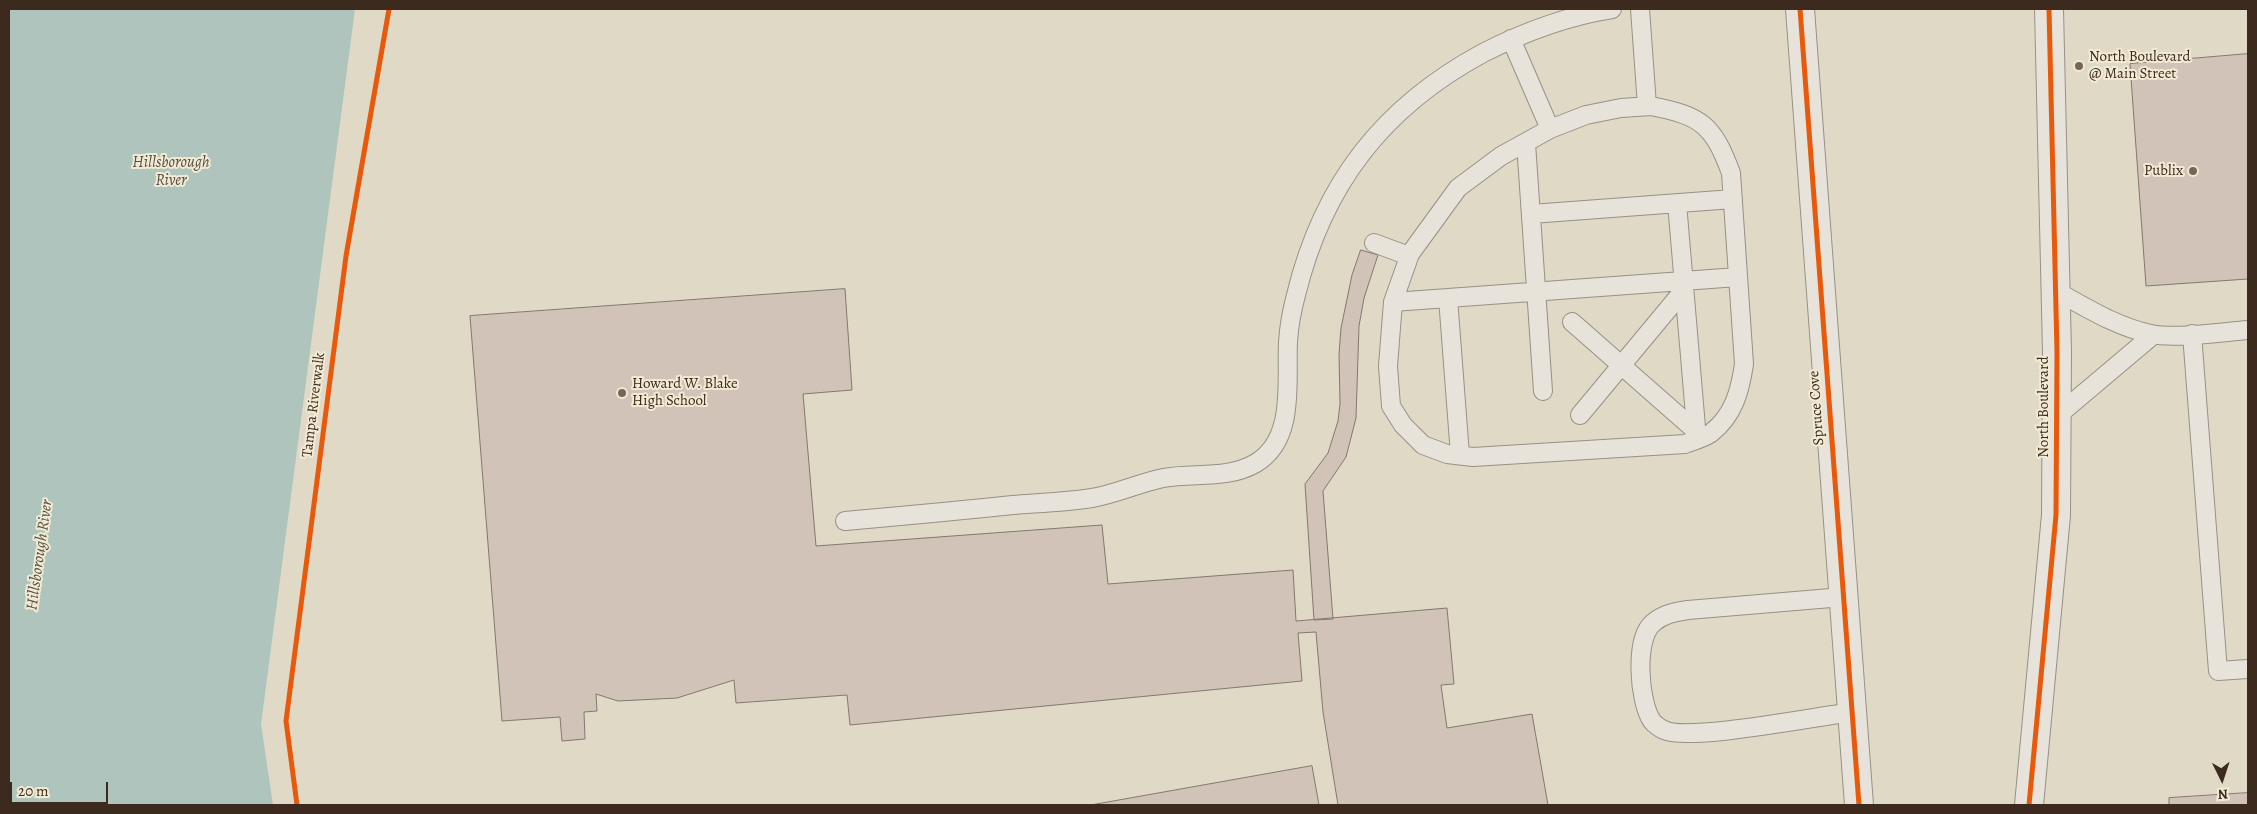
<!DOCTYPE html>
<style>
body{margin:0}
#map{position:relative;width:2257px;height:814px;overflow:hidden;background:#e0d9c6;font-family:Alegreya,serif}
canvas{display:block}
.frame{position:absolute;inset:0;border:10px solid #3b2a1d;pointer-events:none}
.north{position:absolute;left:2197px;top:754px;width:50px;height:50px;-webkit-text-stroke:4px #f2ead3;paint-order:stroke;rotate:176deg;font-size:14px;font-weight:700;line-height:20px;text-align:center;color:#3b2a1d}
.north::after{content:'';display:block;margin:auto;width:18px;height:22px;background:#3b2a1d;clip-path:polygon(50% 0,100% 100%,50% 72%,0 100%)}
.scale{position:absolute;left:10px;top:782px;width:98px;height:22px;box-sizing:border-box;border:2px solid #3b2a1d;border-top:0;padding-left:6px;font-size:15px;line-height:18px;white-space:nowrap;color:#3b2a1d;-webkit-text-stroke:4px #f2ead3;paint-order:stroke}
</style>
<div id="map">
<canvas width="2257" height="814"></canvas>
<div class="frame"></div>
<div class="north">N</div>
<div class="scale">20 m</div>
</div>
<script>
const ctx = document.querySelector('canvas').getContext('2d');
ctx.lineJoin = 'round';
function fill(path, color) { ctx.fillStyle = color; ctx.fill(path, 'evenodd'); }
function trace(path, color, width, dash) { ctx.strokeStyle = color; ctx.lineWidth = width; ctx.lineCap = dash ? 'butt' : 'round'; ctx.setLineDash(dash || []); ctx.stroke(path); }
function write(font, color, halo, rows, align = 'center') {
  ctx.font = font + ' Alegreya,serif'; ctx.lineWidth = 4; ctx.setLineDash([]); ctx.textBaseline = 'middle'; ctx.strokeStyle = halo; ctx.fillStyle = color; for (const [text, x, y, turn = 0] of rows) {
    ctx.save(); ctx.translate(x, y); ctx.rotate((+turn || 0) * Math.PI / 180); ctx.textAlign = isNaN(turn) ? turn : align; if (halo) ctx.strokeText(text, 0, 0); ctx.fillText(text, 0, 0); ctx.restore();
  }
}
fill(new Path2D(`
 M9,9H355L261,724L273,805H9Z`), '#afc4bc');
const building = new Path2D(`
 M2248,54V279L2146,286L2130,64Z
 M1361,250L1378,255L1364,298L1359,326L1356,418L1346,457L1323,491L1333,619L1314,620L1305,484L1328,453L1338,421L1340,404L1339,354L1341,328L1352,275Z
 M845,289L852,390L803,394L816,546L1102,525L1108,584L1293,570L1296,621L1447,608L1454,684L1441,685L1447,728L1532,714L1548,805H1338L1323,712L1316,632L1298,633L1302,681L850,725L847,695L736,703L734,680L677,698L618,701L596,694L597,711L584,712L585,739L562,741L560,717L502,721L470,316Z
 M1312,766L1319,805H1091Z
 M2248,793V805H2169V798Z`);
fill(building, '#d1c3b7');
trace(building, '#80796f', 1);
const service = new Path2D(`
 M1640,9L1647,106
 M1511,39L1550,129
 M1651,106C1702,116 1713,125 1731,173L1744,364C1740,391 1734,415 1711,433C1704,438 1693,441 1685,444L1473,457L1447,454L1423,445L1403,425L1391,406L1388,366L1393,302L1410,254L1458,188L1501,156L1550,129L1586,115L1621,108Z
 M1526,143L1543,391
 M1677,203L1697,439
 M1531,214L1733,199
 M1374,243L1409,256
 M2056,291C2087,308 2117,327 2151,334C2176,339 2222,332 2248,330
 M1448,298L1460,455
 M1393,302L1738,277
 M1572,322L1696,431
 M2192,334L2218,671L2248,669
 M1580,415L1684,290
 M2057,416L2153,335
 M845,521C901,516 957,511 1013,505C1039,503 1066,502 1092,498C1116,494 1139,483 1163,478C1194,472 1227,480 1256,463C1296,439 1286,381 1288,342C1289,326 1292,310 1296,295C1323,184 1383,107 1483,53C1524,32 1567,16 1612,9
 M1843,597L1688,610C1675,612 1663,614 1653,623C1634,639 1639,702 1652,721C1654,724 1661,729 1664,730C1688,742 1819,716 1853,712`);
const minor = new Path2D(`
 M1800,9L1859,805`);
const tertiary = new Path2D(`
 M2029,805L2056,515L2057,352L2049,9`);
trace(service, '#979185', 20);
trace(minor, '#979185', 30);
trace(tertiary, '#979185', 30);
trace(service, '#e7e3da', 18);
trace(minor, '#e7e3da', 28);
trace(tertiary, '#e7e3da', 28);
trace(new Path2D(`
 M1800,9L1859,805
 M297,805L286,721L346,256L389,9
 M2029,805L2056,515L2057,352L2049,9`), '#e8590c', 5);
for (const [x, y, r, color] of [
 [2079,66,5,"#756758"],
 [2193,171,5,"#756758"],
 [622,393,5,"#756758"]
]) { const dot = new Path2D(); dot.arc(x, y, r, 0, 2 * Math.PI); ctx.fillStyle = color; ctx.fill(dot); trace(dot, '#f2ead3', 2); }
write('15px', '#3b2a1d', '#f2ead3', [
 ["North Boulevard",2089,57],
 ["@ Main Street",2089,74],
 ["Publix",2183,171,"right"],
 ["Howard W. Blake",632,384],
 ["High School",632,401]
], 'left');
write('15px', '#3b2a1d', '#f2ead3', [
 ["Tampa Riverwalk",314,405,-83],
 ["North Boulevard",2044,407,-90],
 ["Spruce Cove",1817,408,-94]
]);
write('italic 16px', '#534e44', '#f2ead3', [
 ["Hillsborough",171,163],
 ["River",171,181],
 ["Hillsborough River",40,555,-82]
]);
</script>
